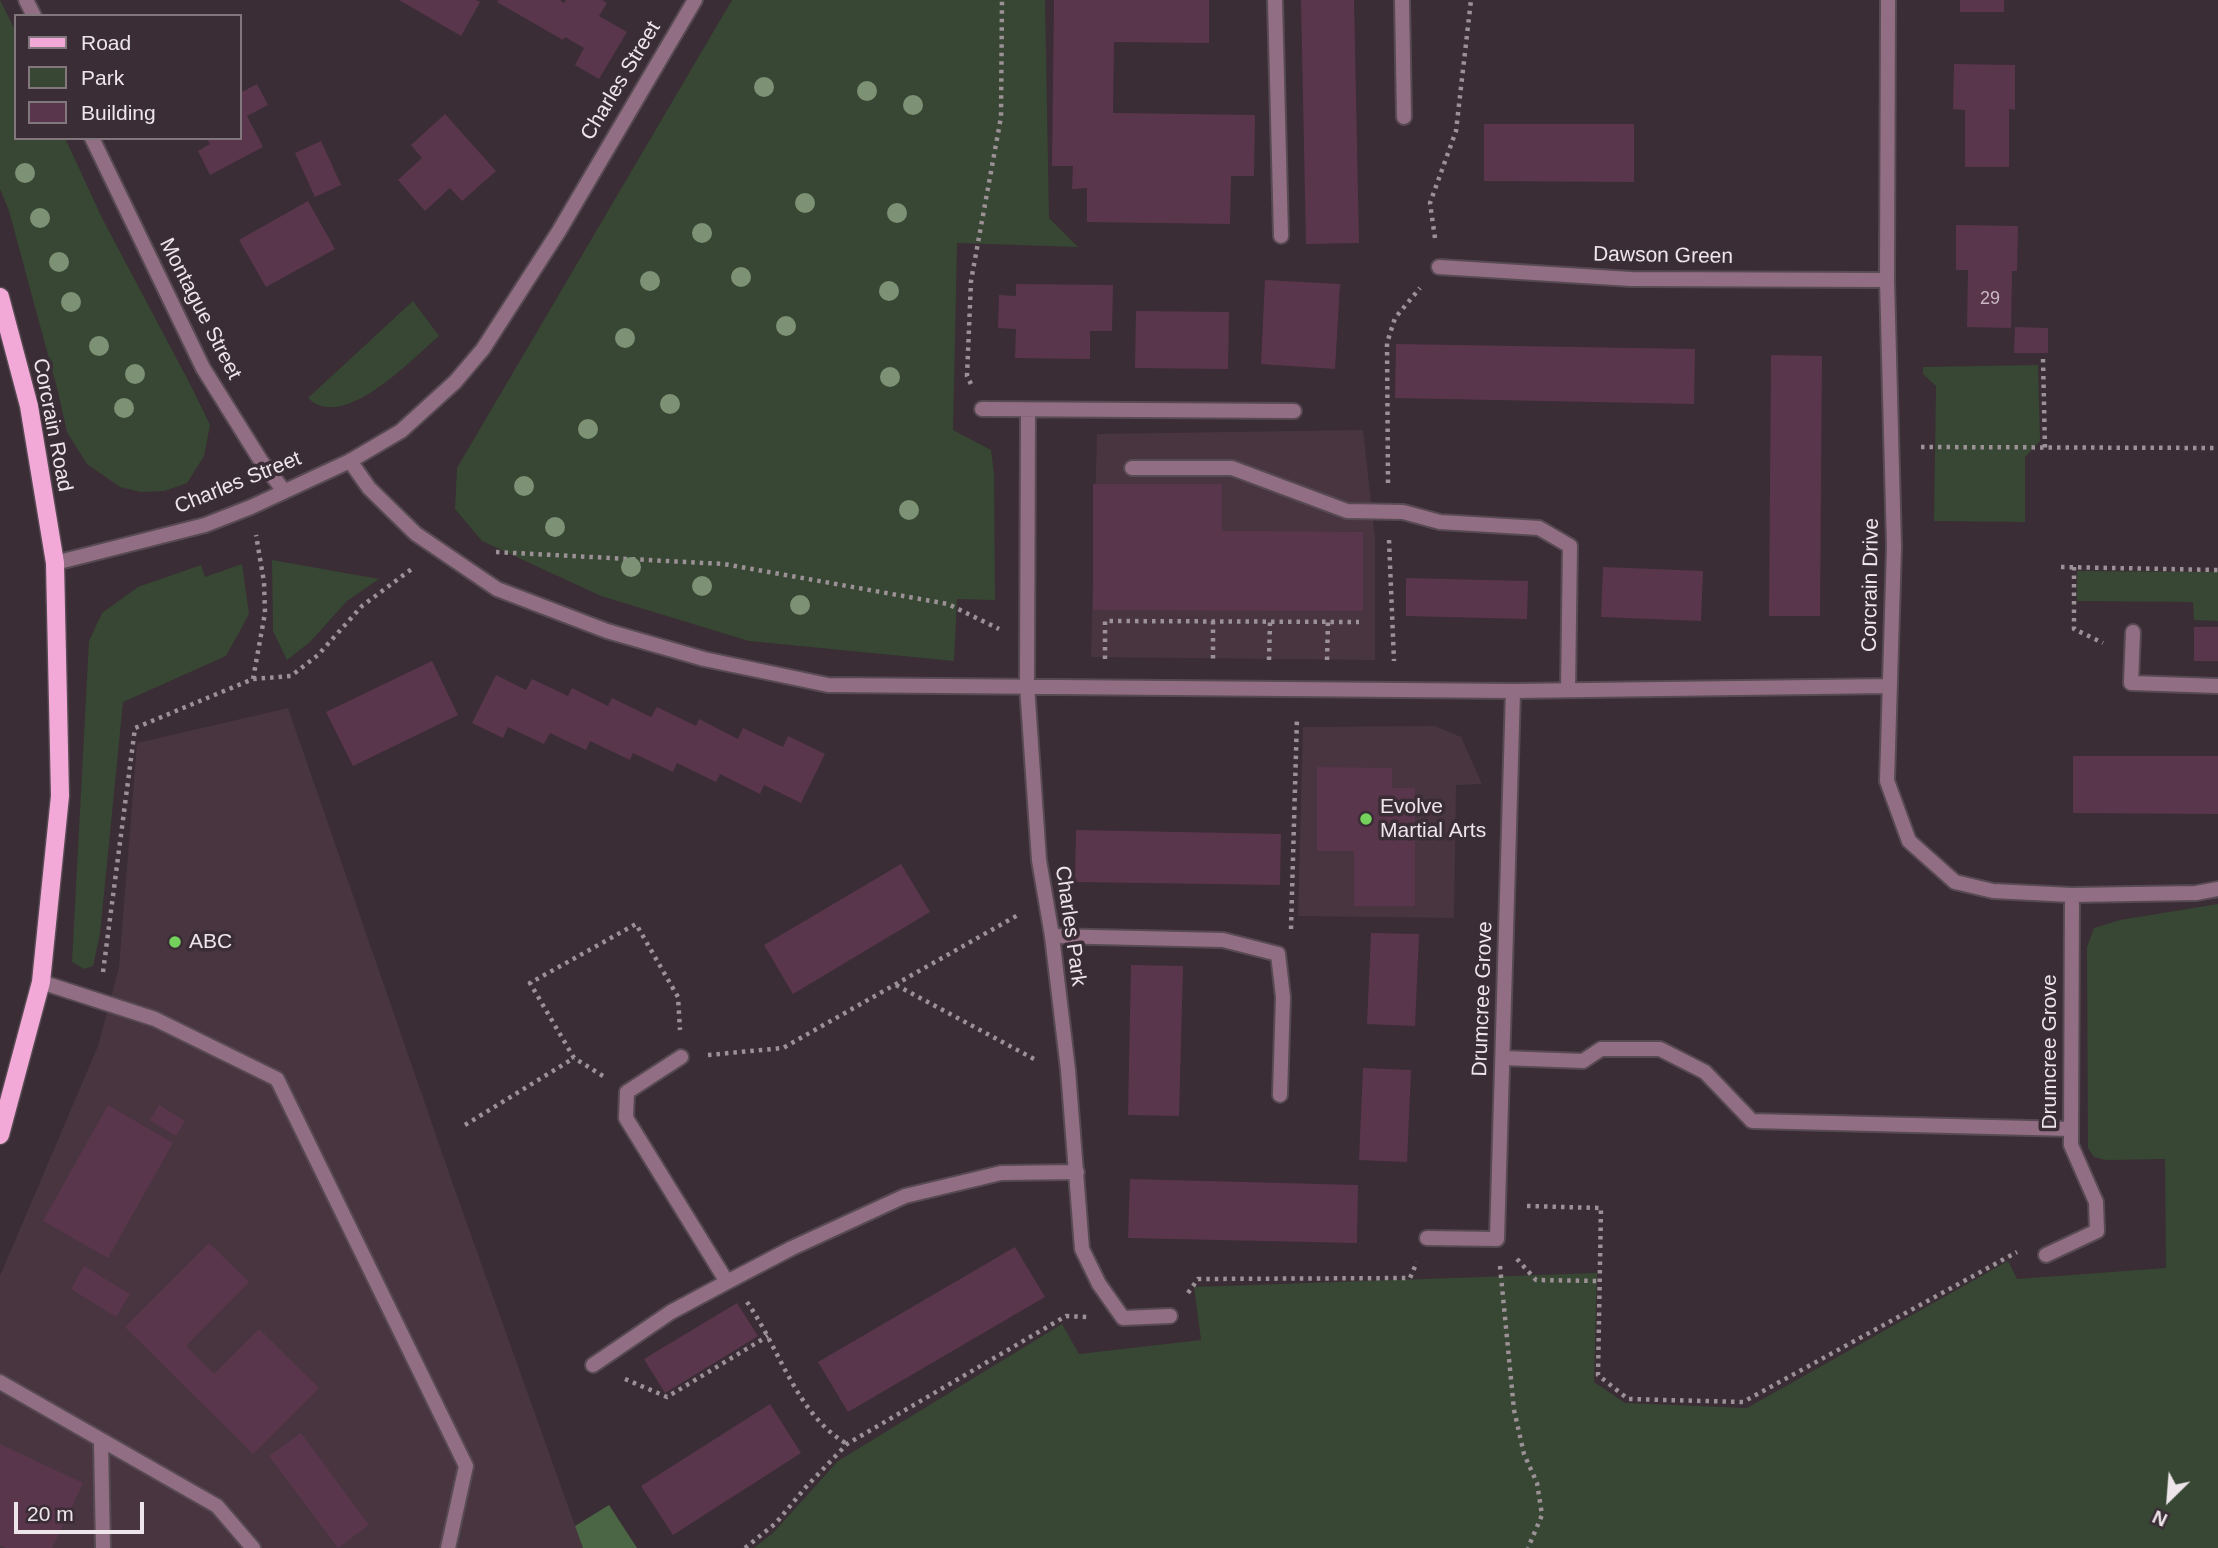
<!DOCTYPE html>
<style>
body{margin:0}
#map{position:relative;width:2218px;height:1548px;overflow:hidden;background:#3a2d35;font-family:Helvetica,sans-serif}
canvas{display:block}
.legend{position:absolute;left:14px;top:14px;width:228px;height:126px;box-sizing:border-box;background:#3a2d35;border:2px solid #82777d;margin:0;padding:9px 12px;list-style:none;font-size:21px;color:#eee5ea}
.legend li{display:flex;align-items:center;gap:14px;height:35px}
.legend b{width:35px;border:2px solid #82777d}
.north{position:absolute;left:2134px;top:1464px;width:70px;height:70px;-webkit-text-stroke:5px #3a2d35;paint-order:stroke;rotate:205deg;font-size:19px;font-weight:700;line-height:28px;text-align:center;color:#eee5ea}
.north::after{content:'';display:block;margin:auto;width:24px;height:32px;background:#eee5ea;clip-path:polygon(50% 0,100% 100%,50% 72%,0 100%)}
.scale{position:absolute;left:14px;top:1502px;width:130px;height:32px;box-sizing:border-box;border:4px solid #eee5ea;border-top:0;padding-left:9px;font-size:21px;line-height:24px;white-space:nowrap;color:#eee5ea;-webkit-text-stroke:5px #3a2d35;paint-order:stroke}
</style>
<div id="map">
<canvas width="2218" height="1548"></canvas>
<ul class="legend">
<li><b style="height:9px;background:#f2a9d7"></b>Road</li>
<li><b style="height:19px;background:#374733"></b>Park</li>
<li><b style="height:19px;background:#5a364d"></b>Building</li>
</ul>
<div class="north">N</div>
<div class="scale">20 m</div>
</div>
<script>
const ctx = document.querySelector('canvas').getContext('2d');
ctx.lineJoin = 'round';
function fill(path, color) { ctx.fillStyle = color; ctx.fill(path, 'evenodd'); }
function trace(path, color, width, dash) { ctx.strokeStyle = color; ctx.lineWidth = width; ctx.lineCap = dash ? 'butt' : 'round'; ctx.setLineDash(dash || []); ctx.stroke(path); }
function write(font, color, halo, rows, align = 'center') {
  ctx.font = font + ' Helvetica,sans-serif'; ctx.lineWidth = 7; ctx.setLineDash([]); ctx.textBaseline = 'middle'; ctx.strokeStyle = halo; ctx.fillStyle = color; for (const [text, x, y, turn = 0] of rows) {
    ctx.save(); ctx.translate(x, y); ctx.rotate((+turn || 0) * Math.PI / 180); ctx.textAlign = isNaN(turn) ? turn : align; if (halo) ctx.strokeText(text, 0, 0); ctx.fillText(text, 0, 0); ctx.restore();
  }
}
fill(new Path2D(`
 M1363,430L1375,538V660L1091,657L1097,434Z
 M288,708L456,1193L583,1548H0V1276L98,1046L119,967L137,743Z
 M1435,726L1461,737L1482,784L1456,785L1454,918L1298,916L1303,727Z`), '#483540');
fill(new Path2D(`
 M0,0L16,32V138H65L102,218L190,384L210,425L204,456L187,483L164,491L141,492L120,487L87,464L67,432L57,388L9,211L0,189Z
 M732,0H1045L1049,218L1078,247L957,243L953,430L991,450L994,474L995,600L957,599L954,661L749,641L601,596L482,541L455,509L457,468Z
 M413,301L439,336C412,359 343,433 308,398Z
 M2038,365L2040,441L2025,457V522L1934,521L1936,386L1923,374V367Z
 M272,560L379,579L347,601L310,642L287,660L273,631Z
 M242,564L249,614L226,656L123,702L100,934L93,966L84,969L72,962L89,641L102,613L138,587L201,565L205,577Z
 M2077,571L2218,572V621L2194,620L2193,602L2077,601Z
 M2218,904V1548H754L773,1533L838,1461L1062,1324L1079,1354L1201,1340L1194,1287L1597,1273L1594,1382L1625,1403L1747,1408L2008,1261L2017,1279L2166,1268L2165,1159L2106,1160L2094,1157L2088,1148L2087,947L2094,928L2120,920Z`), '#374733');
fill(new Path2D(`
 M609,1505L637,1548H583L575,1526Z`), '#4b6645');
fill(new Path2D(`
 M399,0H476L480,2L461,36Z
 M499,0H560L564,3L566,0H602L607,3L599,16L627,32L599,79L575,65L584,48L565,37L563,40L497,2Z
 M1054,0H1209V43L1114,42L1113,113L1255,115L1254,176H1231L1230,224L1087,222V188L1072,189L1073,166H1052Z
 M1301,0H1354L1359,243L1306,244Z
 M1960,0H2004V12H1960Z
 M1954,64L2015,65V110L2009,109V167H1965V110L1953,109Z
 M257,84L268,105L247,116L263,147L210,175L198,151L210,144L206,138H240V93Z
 M445,114L496,171L462,201L450,188L425,211L398,180L422,158L411,145Z
 M1484,124H1634V182L1484,181Z
 M321,141L341,185L315,197L295,153Z
 M308,201L335,249L266,287L239,240Z
 M1956,225L2018,226L2017,271H2012L2011,328L1967,327L1968,270H1956Z
 M1265,280L1340,284L1335,369L1261,364Z
 M1016,284L1113,285L1112,331H1090V359L1015,358L1016,329L998,328L999,295L1016,296Z
 M1136,311L1229,312L1228,369L1135,368Z
 M2015,327L2048,328V353H2014Z
 M1396,344L1695,349L1694,404L1395,398Z
 M1771,355L1822,356L1820,616H1769Z
 M1093,484H1222V531L1363,532V611L1093,610Z
 M1603,567L1703,571L1701,621L1601,617Z
 M1406,578L1528,581L1527,619L1406,616Z
 M2194,627H2218V661H2194Z
 M432,661L458,715L353,766L326,712Z
 M496,675L526,690L532,679L568,696L572,688L608,706L612,698L651,717L657,707L696,726L699,719L738,739L743,728L783,747L788,736L825,754L801,803L764,785L760,794L720,774L716,782L677,763L673,772L633,753L630,760L590,741L586,750L550,733L544,744L508,727L503,738L472,723Z
 M2073,756H2218V814L2073,813Z
 M1317,767L1392,768V788H1415V906H1354V851H1317Z
 M1076,830L1281,834L1280,885L1075,882Z
 M901,864L930,912L793,994L764,945Z
 M1371,933L1419,934L1415,1026L1367,1024Z
 M1131,965L1183,966L1179,1116L1128,1115Z
 M1363,1068L1411,1070L1407,1162L1359,1160Z
 M108,1105L173,1143L108,1258L43,1221Z
 M159,1105L185,1121L176,1136L150,1120Z
 M1130,1179L1358,1185L1357,1243L1128,1238Z
 M209,1243L249,1282L186,1346L214,1374L259,1329L319,1388L253,1454L125,1327Z
 M1015,1247L1045,1297L848,1412L818,1362Z
 M84,1266L130,1294L116,1317L71,1289Z
 M737,1303L758,1336L665,1393L644,1359Z
 M770,1404L801,1453L673,1535L641,1486Z
 M301,1433L369,1525L338,1548L269,1456Z
 M0,1444L83,1483L52,1548H7L0,1545Z`), '#5a364d');
const service = new Path2D(`
 M1275,0L1281,236
 M1132,468H1232L1347,511L1403,512L1440,522L1539,528L1570,546L1568,690
 M2133,632L2131,683L2218,686
 M1052,936L1223,940L1278,954L1283,997L1280,1095
 M41,982L155,1019L277,1079L466,1466L448,1548
 M1503,1058L1583,1061L1601,1049H1660L1705,1072L1752,1121L2071,1129
 M0,1382L217,1506L253,1548
 M101,1441L103,1548`);
const minor = new Path2D(`
 M26,0L34,16
 M1402,0L1404,117
 M1888,0L1887,280L1894,547L1887,781L1909,841L1955,882L1993,891L2072,895L2196,893L2218,889
 M92,138L203,368L261,461L284,491
 M1439,267L1631,279L1887,280
 M982,409L1294,411
 M1028,411L1027,686L1039,860L1052,936L1068,1070L1082,1249L1099,1284L1123,1318L1170,1316
 M350,461L369,488L416,534L497,589L607,631L704,659L828,685L1513,691L1890,686
 M681,1057L627,1092L626,1118L727,1282
 M1427,1238L1497,1239L1513,691
 M2046,1255L2097,1231L2096,1202L2071,1145L2072,895
 M593,1365L671,1312L727,1282L792,1248L905,1196L1001,1173L1077,1172`);
const tertiary = new Path2D(`
 M55,563L205,525L251,507L350,461L401,431L455,382L483,349L559,231L695,0`);
const primary = new Path2D(`
 M0,297L29,406L55,563L60,796L41,982L0,1135`);
trace(service, '#574a52', 18);
trace(minor, '#574a52', 18);
trace(tertiary, '#574a52', 18);
trace(primary, '#574a52', 21);
trace(new Path2D(`
 M1435,238L1430,203L1456,131L1471,0
 M2043,359L2045,448
 M971,384L967,376L971,281L1001,117L1002,0
 M1921,447L2218,448
 M1388,483L1387,343L1395,318L1420,288
 M1389,540L1394,661
 M496,552L724,564L948,604L999,629
 M2061,567L2218,570
 M2074,567V629L2103,643
 M1213,621V659
 M1105,659V621L1359,622
 M1269,660L1270,622
 M1327,660L1328,622
 M253,679L265,613L264,582L256,535
 M1291,929L1297,717
 M103,972L135,728L253,679L291,676L318,655L362,606L413,568
 M896,985L1036,1060
 M708,1055L783,1048L1018,915
 M603,1076L574,1058L530,983L636,924L678,997L680,1030
 M465,1125L574,1058
 M1527,1206L1601,1208L1598,1375L1628,1399L1743,1402L2017,1252
 M1517,1259L1536,1280L1600,1281
 M1500,1266L1514,1410L1524,1454L1537,1483L1542,1515L1528,1548
 M1188,1293L1198,1279L1410,1278L1417,1262
 M747,1302C780,1349 796,1414 847,1444
 M625,1379L667,1397L768,1336
 M745,1548L776,1523L805,1488L847,1444L1066,1316L1087,1317`), '#9c9197', 4.5, [3.5, 5]);
trace(service, '#926e84', 14);
trace(minor, '#926e84', 14);
trace(tertiary, '#926e84', 14);
trace(primary, '#f2a9d7', 18);
ctx.fillStyle = '#7d9175';
for (const [x, y] of [
 [764,87],
 [867,91],
 [913,105],
 [25,173],
 [805,203],
 [897,213],
 [40,218],
 [702,233],
 [59,262],
 [741,277],
 [650,281],
 [889,291],
 [71,302],
 [786,326],
 [625,338],
 [99,346],
 [135,374],
 [890,377],
 [670,404],
 [124,408],
 [588,429],
 [524,486],
 [909,510],
 [555,527],
 [631,567],
 [702,586],
 [800,605]
]) { ctx.beginPath(); ctx.arc(x, y, 10, 0, 2 * Math.PI); ctx.fill(); }
for (const [x, y, r, color] of [
 [1366,819,7,"#74d25c"],
 [175,942,7,"#74d25c"]
]) { const dot = new Path2D(); dot.arc(x, y, r, 0, 2 * Math.PI); ctx.fillStyle = color; ctx.fill(dot); trace(dot, '#3a2d35', 2.5); }
write('18px', '#c9b9c3', null, [
 ["29",1990,299]
]);
write('21px', '#eee5ea', '#3a2d35', [
 ["Charles Street",621,81,-59],
 ["Dawson Green",1663,256,1],
 ["Montague Street",200,309,63],
 ["Corcrain Road",52,425,79],
 ["Charles Street",238,483,-22],
 ["Corcrain Drive",1871,585,-89],
 ["Charles Park",1070,926,82],
 ["Drumcree Grove",1483,999,-88],
 ["Drumcree Grove",2050,1052,-90]
]);
write('21px', '#eee5ea', '#3a2d35', [
 ["Evolve",1380,807],
 ["Martial Arts",1380,831],
 ["ABC",189,942]
], 'left');
</script>
